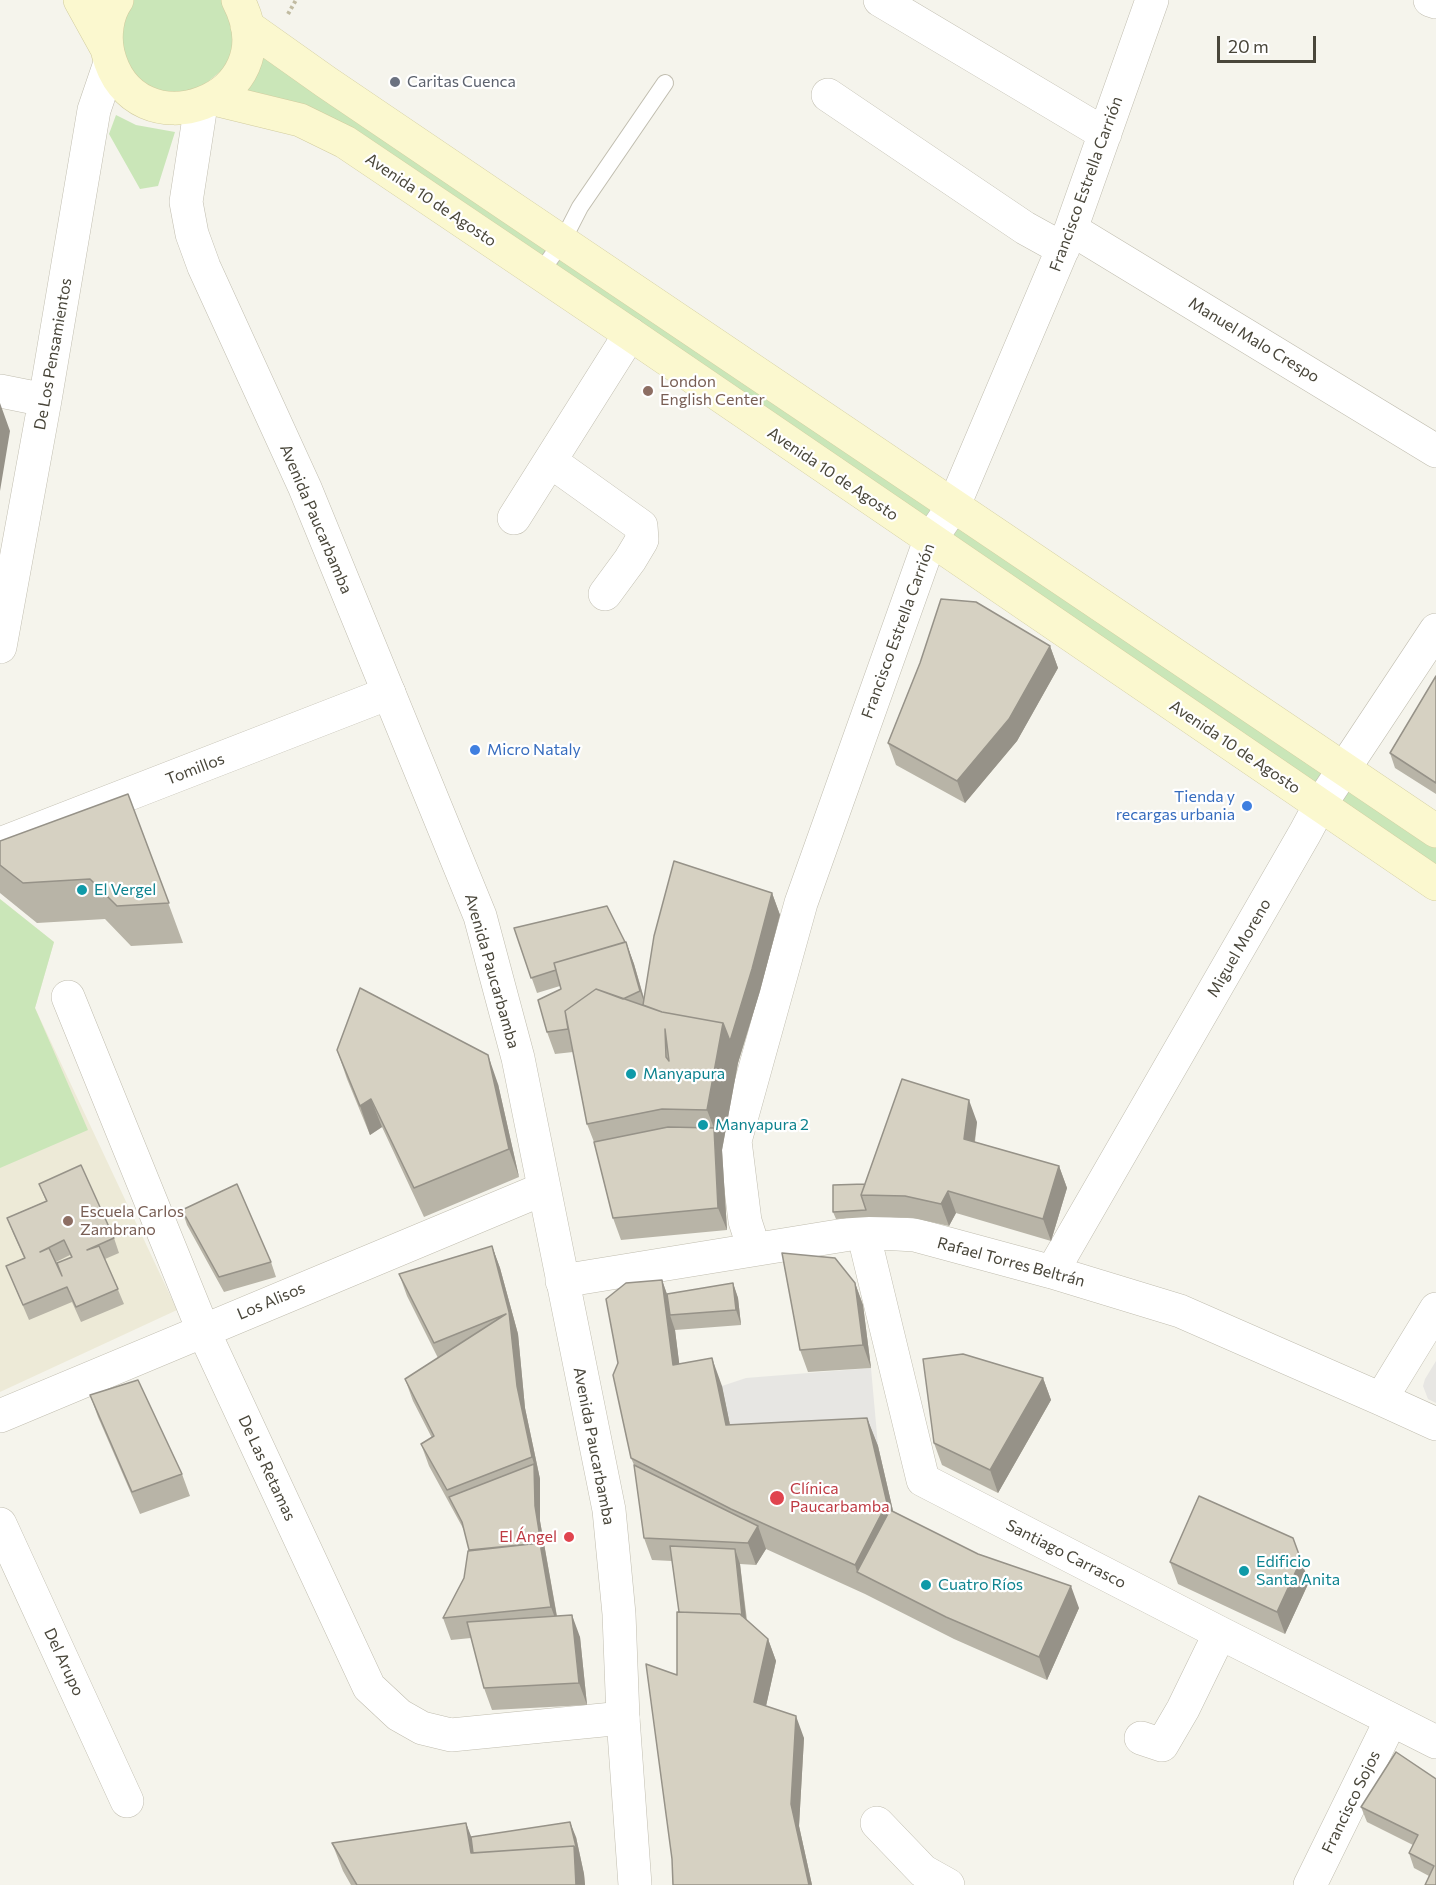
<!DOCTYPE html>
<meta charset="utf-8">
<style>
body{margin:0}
#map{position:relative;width:1436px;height:1885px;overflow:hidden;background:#f5f4ec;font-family:Commissioner,sans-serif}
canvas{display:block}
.scale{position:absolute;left:1217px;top:36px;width:99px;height:27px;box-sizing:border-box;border:3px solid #49463a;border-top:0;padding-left:8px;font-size:18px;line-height:21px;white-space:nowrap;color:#49463a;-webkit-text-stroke:4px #fff;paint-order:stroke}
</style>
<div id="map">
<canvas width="1436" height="1885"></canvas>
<div class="scale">20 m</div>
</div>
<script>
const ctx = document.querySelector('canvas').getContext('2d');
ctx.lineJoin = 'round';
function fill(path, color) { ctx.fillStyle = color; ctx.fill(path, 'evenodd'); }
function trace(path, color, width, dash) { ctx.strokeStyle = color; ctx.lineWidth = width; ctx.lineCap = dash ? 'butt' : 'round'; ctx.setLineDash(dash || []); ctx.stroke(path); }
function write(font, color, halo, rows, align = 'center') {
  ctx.font = font + ' Commissioner,sans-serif'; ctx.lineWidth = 4.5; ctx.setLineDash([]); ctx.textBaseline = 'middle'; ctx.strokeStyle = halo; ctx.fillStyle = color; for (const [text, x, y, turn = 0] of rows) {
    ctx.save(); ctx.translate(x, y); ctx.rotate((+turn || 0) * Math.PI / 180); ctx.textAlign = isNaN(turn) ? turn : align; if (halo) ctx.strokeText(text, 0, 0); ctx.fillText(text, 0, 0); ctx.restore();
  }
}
fill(new Path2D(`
 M0,899L54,942L35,1008L177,1310L0,1392Z`), '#edead7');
fill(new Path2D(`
 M132,0H222C239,20 234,38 232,62L189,97L149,91L122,62L119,23Z
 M249,40L1436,831V884L345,142L226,91Z
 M116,115L136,125L175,132L158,186L140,189L109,134Z
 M0,899L54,942L35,1008L88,1130L0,1168Z`), '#cae6b8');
fill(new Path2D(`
 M1436,1361V1403L1428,1399L1423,1386L1425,1379Z
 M871,1368L878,1446L736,1454L722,1386L746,1378Z`), '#e7e6e3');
const service = new Path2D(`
 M540,273L562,242L580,207L665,83`);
const minor = new Path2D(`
 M880,0L1105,134
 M1430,0L1436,2
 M828,95L1025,228L1063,249
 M1071,229L1436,451
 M0,391L45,400
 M550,461L641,526L642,540L630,560L605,594
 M514,518L630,334
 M0,647L45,400L94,110L110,63
 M0,844L389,693
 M68,997L203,1330L369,1687L399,1715L422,1728L451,1735L623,1718
 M863,1232L923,1480L1220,1633L1436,1742
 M754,1249L745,1221L735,1141L801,903L930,540L954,505L1071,229L1152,0
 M1052,1272L1305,833L1320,805L1436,630
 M562,1281L863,1232L915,1235L1052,1272L1180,1311L1381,1399L1436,1424
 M1381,1399L1436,1309
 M0,1416L543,1189
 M0,1524L127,1801
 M1141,1738L1162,1745L1183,1709L1220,1633
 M877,1823L923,1871L948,1885
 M1310,1885L1391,1720`);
const tertiary = new Path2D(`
 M201,105L186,202L192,234L204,267L305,488L480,916L518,1058L609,1510L619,1614L623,1718L635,1885`);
const secondary = new Path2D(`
 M80,0L106,47
 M117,0C107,14 104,36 108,53C133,156 291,101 238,0
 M247,26L326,82L512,208L1436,831
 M214,99L300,120L345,142L630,334L1436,884`);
trace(service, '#c0bdaf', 18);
trace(minor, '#c0bdaf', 34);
trace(tertiary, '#c0bdaf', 34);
trace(secondary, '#d1cc9f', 34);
trace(new Path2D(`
 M288,14L296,0`), '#c1bba1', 4, [3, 3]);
trace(service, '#fff', 16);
trace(minor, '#fff', 33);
trace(tertiary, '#fff', 33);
trace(secondary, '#fbf8cf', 33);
fill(new Path2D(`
 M1050,646L1058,668L1017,741L965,803L896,765L888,743Z
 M1436,676V794L1395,768L1390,753Z
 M128,794L183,943L131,946L105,919L37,923L0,893V841Z
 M772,893L780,915L760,991L738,1063L722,1150L727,1230L621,1240L613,1218L594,1142L587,1124L573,1052L555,1054L547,1032L561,989L560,986L537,993L514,928L626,942L634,964L644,998Z
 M337,1050L498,1084L519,1177L424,1217L382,1127L370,1135L347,1079Z
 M977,1122L975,1142L1059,1166L1067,1188L1051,1241L956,1213L949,1226L913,1218L869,1217L836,1219L833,1212L865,1184Z
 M39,1184L114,1238L119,1253L105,1259L124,1304L81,1322L72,1302L29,1320L6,1266L24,1258L13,1233L7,1218L46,1201ZM70,1255L71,1257L59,1269L56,1262Z
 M182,1210L271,1262L276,1277L224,1292L187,1225Z
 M492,1246L500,1268L518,1334L525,1408L540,1479V1521L557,1616L580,1637L587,1705L492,1710L484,1688L471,1638L451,1640L443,1618L464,1578L469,1550L464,1530L429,1466L421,1444L432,1438L413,1401L405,1379L438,1358L407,1296L399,1274Z
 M662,1280L667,1294L733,1283L738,1298L741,1325L675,1330L679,1363L722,1386L730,1425L867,1418L878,1446L893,1511L1079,1608L1047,1680L954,1639L865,1594L766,1549L756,1565L740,1564L747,1620L768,1639L776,1661L766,1706L804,1738L799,1826L812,1885H673L679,1612L672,1561L652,1560L644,1538L634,1465L631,1458Z
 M855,1283L863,1305L871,1368L808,1372L800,1350Z
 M1043,1378L1051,1400L998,1493L942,1465L934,1443Z
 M90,1395L182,1474L190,1496L140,1514L98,1417Z
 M1170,1562L1309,1582L1285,1634L1178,1584Z
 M1436,1779V1885L1429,1876L1414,1868L1409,1853L1413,1845L1367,1822L1361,1807Z
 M466,1823L471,1837H576L584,1874L585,1885H351L343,1871L332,1843Z`), '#b8b4a7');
fill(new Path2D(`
 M0,403L10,431L0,491Z
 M1050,646L1058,668L1017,741L965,803L957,781Z
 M772,893L780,915L760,991L738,1063L722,1150L727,1230L718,1208L714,1128L707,1110L723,1023Z
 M626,942L634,964L648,1013L640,991Z
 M488,1055L498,1084L519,1177L509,1149Z
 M371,1099L382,1127L370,1135L360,1106Z
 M969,1100L977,1122L972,1161L964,1139Z
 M1059,1166L1067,1188L1051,1241L1043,1219Z
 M948,1191L956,1213L949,1226L941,1204Z
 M492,1246L500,1268L518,1334L525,1408L540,1479V1521L559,1629L551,1607L540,1543L535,1506L534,1464L532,1457L517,1386Z
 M662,1280L672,1309L670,1315L675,1330L683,1393L673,1365Z
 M733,1283L738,1298L741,1325L736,1310Z
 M855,1283L863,1305L871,1368L863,1345Z
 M712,1358L722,1386L736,1454L726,1425Z
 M1043,1378L1051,1400L998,1493L990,1470Z
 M867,1418L878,1446L898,1532L857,1572L855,1565Z
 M758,1526L766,1549L756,1565L748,1543Z
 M735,1549L740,1564L748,1636L743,1621Z
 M1301,1560L1309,1582L1285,1634L1277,1612Z
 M1071,1586L1079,1608L1047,1680L1039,1657Z
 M572,1615L580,1637L587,1705L579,1683Z
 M768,1639L776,1661L762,1724L754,1702Z
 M796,1716L804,1738L799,1826L812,1885H809L791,1804Z
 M570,1822L576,1837L584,1874L585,1885H576Z
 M466,1823L477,1852L471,1853Z`), '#969288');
const building = new Path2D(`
 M941,599L976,602L1050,646L1009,719L957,781L888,743L920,663Z
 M1436,676V783L1390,753Z
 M128,794L169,903L117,906L90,879L23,883L0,865V841Z
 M674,861L772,893L752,969L730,1041L723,1023L662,1012L643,1005L654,936Z
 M607,906L625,942L554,963L556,970L531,978L514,928Z
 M626,942L640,991L623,999L596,989L565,1011L568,1029L547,1032L538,1000L561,989L554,963Z
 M360,988L488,1055L509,1149L414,1188L371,1099L360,1106L337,1050Z
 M596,989L662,1012L723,1023L707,1110L662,1109L587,1124L565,1011ZM665,1029L669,1061L666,1057Z
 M902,1079L969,1100L964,1139L1059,1166L1043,1219L948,1191L941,1204L905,1196L861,1195Z
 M668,1127L714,1128L718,1208L613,1218L594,1142Z
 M81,1165L114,1238L87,1250L99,1246L118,1289L76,1307L67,1287L23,1305L6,1266L25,1258L7,1218L47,1201L39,1184ZM64,1240L72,1257L57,1263L62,1276L49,1248L40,1252Z
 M237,1184L271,1262L219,1277L182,1210Z
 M865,1184L861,1195L866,1210L833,1212V1185Z
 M492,1246L509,1312L517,1386L532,1457L447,1490L421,1444L434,1436L405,1379L506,1314L434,1343L399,1274Z
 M782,1253L835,1258L855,1283L863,1345L800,1350Z
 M662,1280L673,1365L712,1358L726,1425L867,1418L887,1503L855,1565L731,1509L631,1458L613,1375L618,1363L606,1299L626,1283Z
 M733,1283L736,1310L670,1315L667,1294Z
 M963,1354L1043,1378L990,1470L934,1443L923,1359Z
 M138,1380L182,1474L132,1492L90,1395Z
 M534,1464L535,1506L542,1550L540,1543L469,1550L462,1522L449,1497Z
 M634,1465L758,1526L748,1543L644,1538Z
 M1199,1496L1293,1538L1301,1560L1277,1612L1170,1562Z
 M890,1510L978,1554L1071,1586L1039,1657L946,1617L857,1572Z
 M540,1543L551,1607L443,1618L464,1578L468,1551Z
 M670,1546L735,1549L742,1616L740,1614L679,1612Z
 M677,1612L740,1614L768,1639L754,1702L796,1716L791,1804L809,1885H673L672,1859L646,1664L677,1675Z
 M572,1615L579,1683L484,1688L467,1622Z
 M1396,1752L1436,1779V1885H1425L1434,1866L1409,1853L1418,1835L1361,1807Z
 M570,1822L579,1859L574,1846L473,1853L471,1837Z
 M466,1823L471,1853L574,1846L576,1885H357L332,1843Z`);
fill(building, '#d6d1c2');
trace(building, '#969288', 1.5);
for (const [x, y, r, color] of [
 [395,82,6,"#6b7280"],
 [648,391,6,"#8d6e63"],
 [475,750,6,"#3f7fe0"],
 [1247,806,6,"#3f7fe0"],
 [82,890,6,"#0f9aa8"],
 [631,1074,6,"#0f9aa8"],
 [703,1125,6,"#0f9aa8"],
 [68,1221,6,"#8d6e63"],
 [777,1498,8,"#e0444e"],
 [569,1537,6,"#e0444e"],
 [1244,1571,6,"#0f9aa8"],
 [926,1585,6,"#0f9aa8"]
]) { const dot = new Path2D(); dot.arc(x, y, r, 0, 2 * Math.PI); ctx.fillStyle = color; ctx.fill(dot); trace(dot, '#fff', 2); }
write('16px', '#5b616d', '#fff', [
 ["Caritas Cuenca",407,82]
], 'left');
write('16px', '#49463a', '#fff', [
 ["Francisco Estrella Carrión",1086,184,-70],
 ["Avenida 10 de Agosto",431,200,34],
 ["Manuel Malo Crespo",1254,340,31],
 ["De Los Pensamientos",53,354,-80],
 ["Avenida 10 de Agosto",833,474,34],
 ["Avenida Paucarbamba",316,519,67],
 ["Francisco Estrella Carrión",898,631,-70],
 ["Avenida 10 de Agosto",1235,747,34],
 ["Tomillos",195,769,-21],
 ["Miguel Moreno",1239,948,-60],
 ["Avenida Paucarbamba",492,971,74],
 ["Rafael Torres Beltrán",1011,1262,15],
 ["Los Alisos",271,1301,-23],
 ["Avenida Paucarbamba",594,1446,79],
 ["De Las Retamas",267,1468,65],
 ["Santiago Carrasco",1066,1554,27],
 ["Del Arupo",64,1662,65],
 ["Francisco Sojos",1351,1802,-64]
]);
write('16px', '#785e54', '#fff', [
 ["London",660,382],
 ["English Center",660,400],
 ["Escuela Carlos",80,1212],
 ["Zambrano",80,1230]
], 'left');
write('16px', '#366cbe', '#fff', [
 ["Micro Nataly",487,750],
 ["Tienda y",1235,797,"right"],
 ["recargas urbania",1235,815,"right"]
], 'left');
write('16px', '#0d838f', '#fff', [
 ["El Vergel",94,890],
 ["Manyapura",643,1074],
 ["Manyapura 2",715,1125],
 ["Edificio",1256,1562],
 ["Santa Anita",1256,1580],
 ["Cuatro Ríos",938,1585]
], 'left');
write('16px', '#be3a42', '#fff', [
 ["Clínica",790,1489],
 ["Paucarbamba",790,1507],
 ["El Ángel",557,1537,"right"]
], 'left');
</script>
